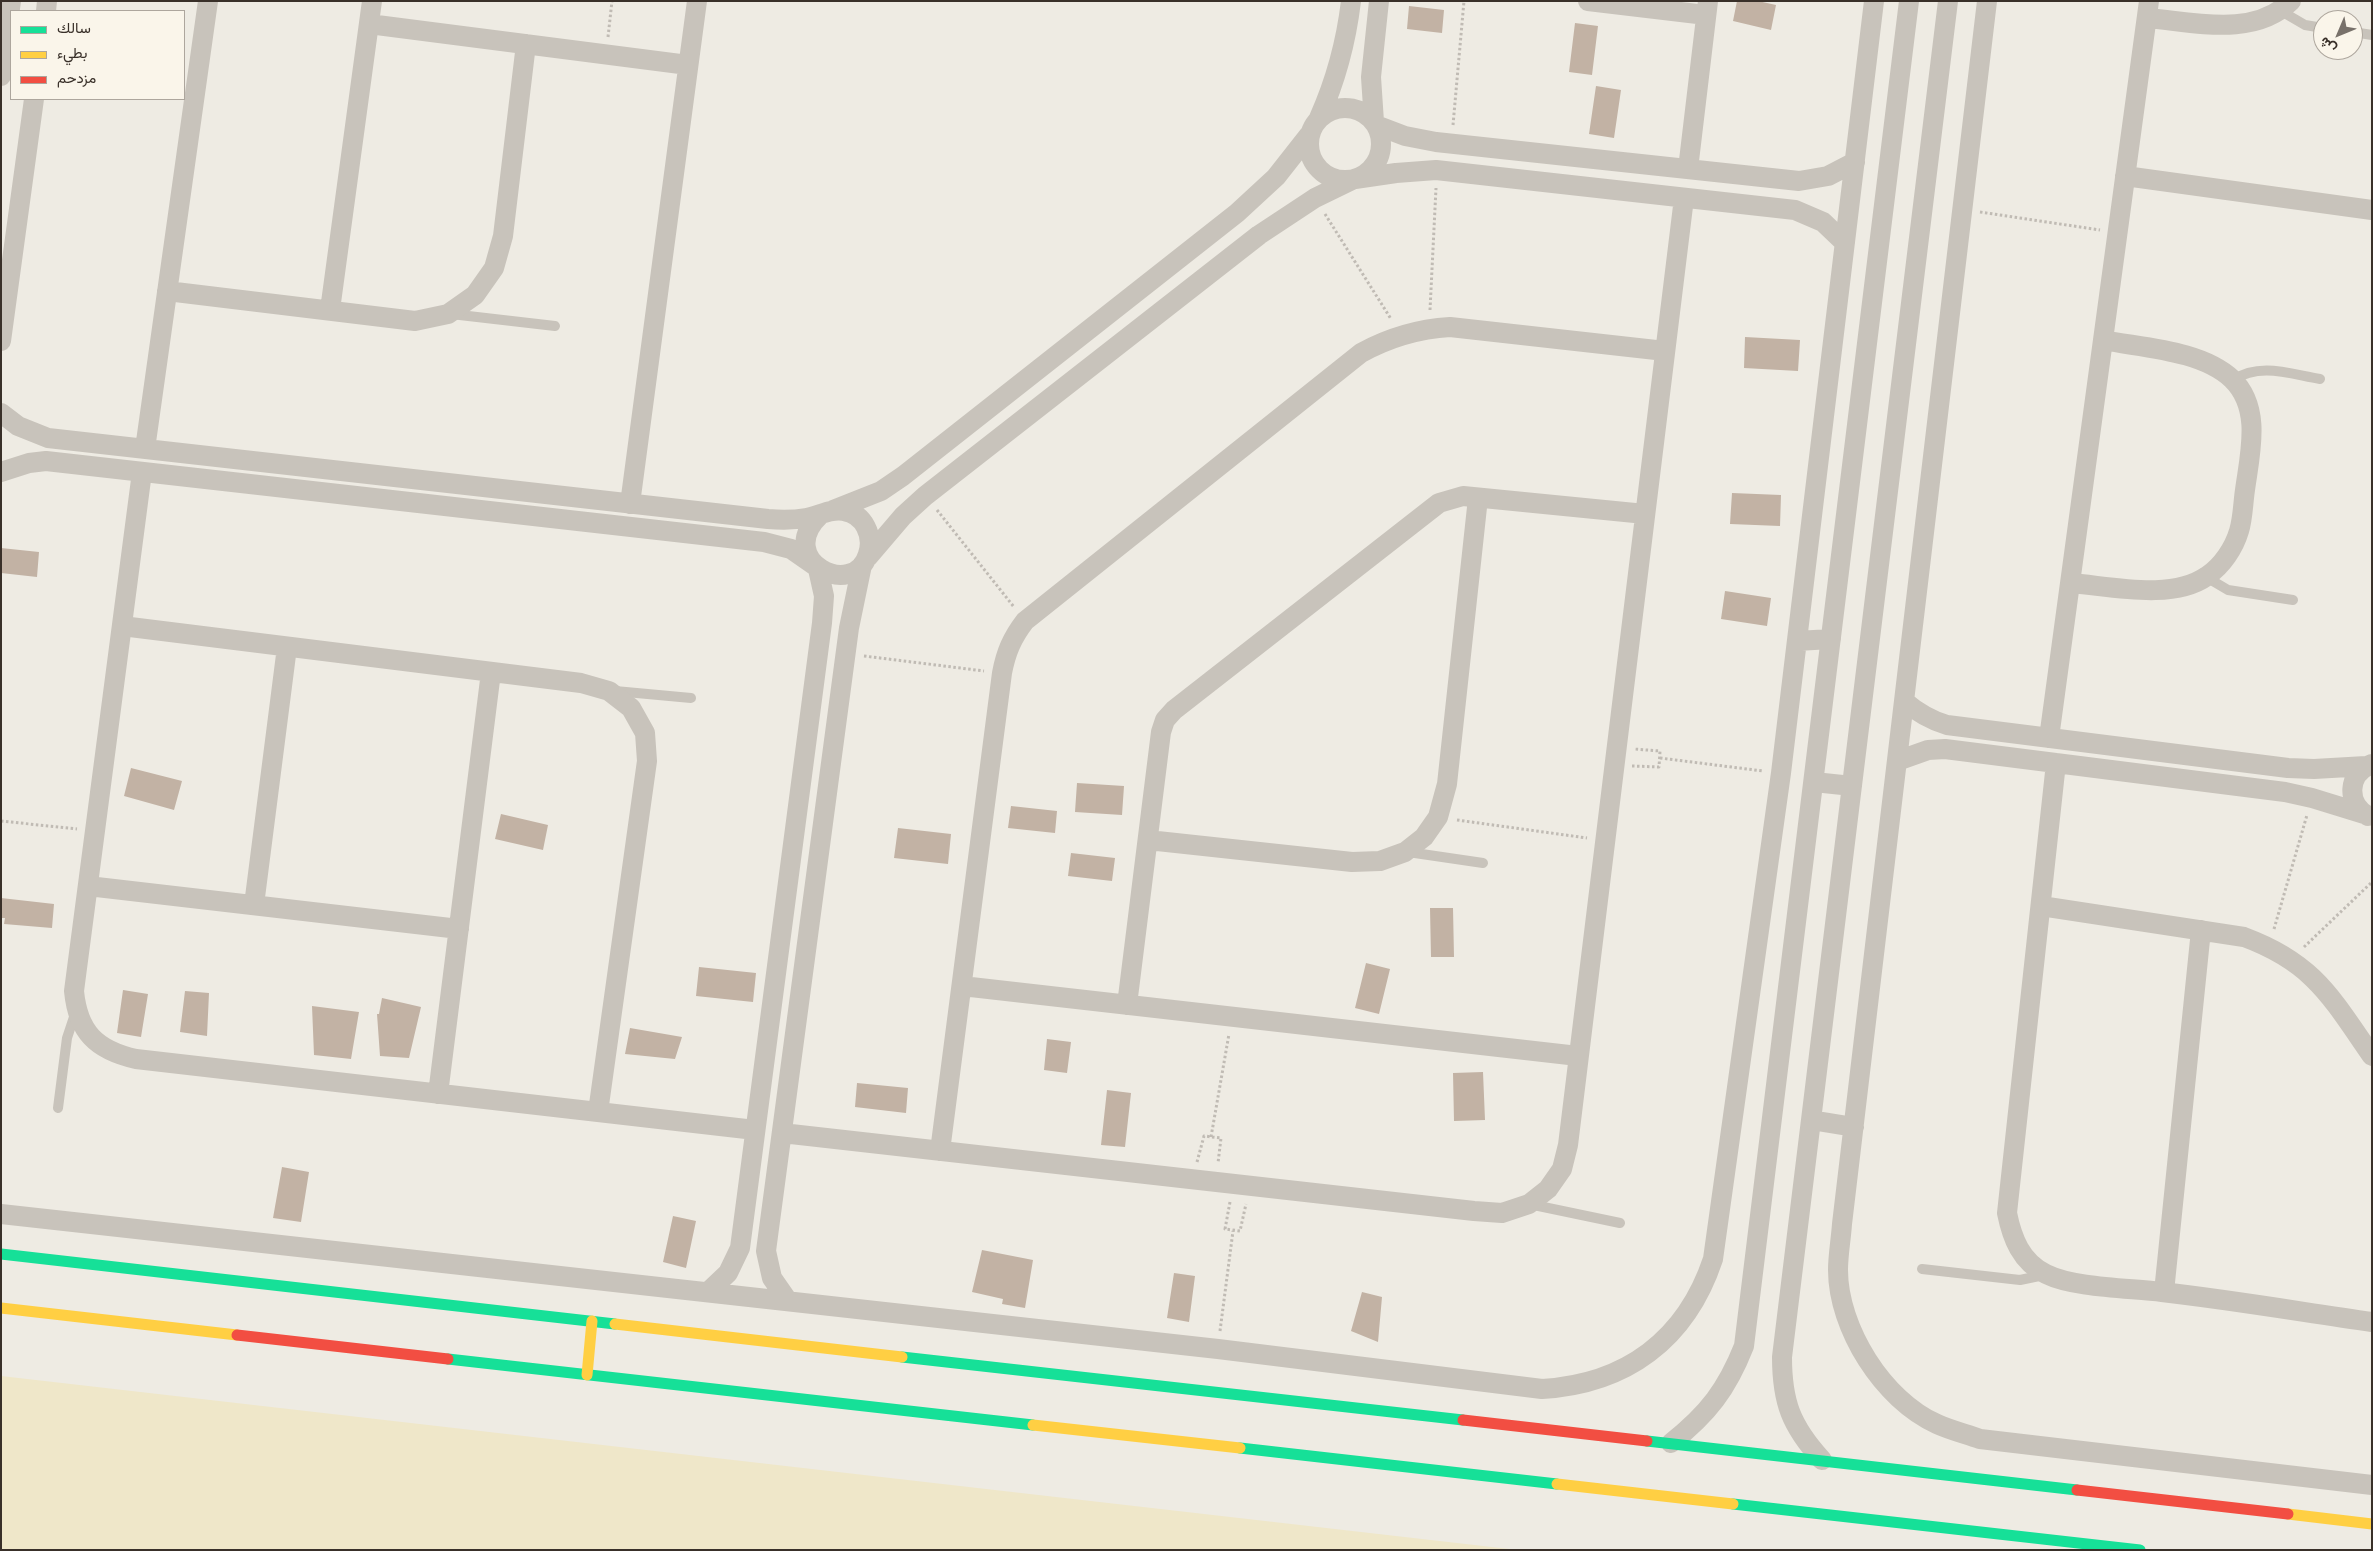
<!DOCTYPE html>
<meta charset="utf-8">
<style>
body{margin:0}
#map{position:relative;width:2373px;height:1551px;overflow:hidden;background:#eeebe3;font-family:"Fira Sans",Vazirmatn,sans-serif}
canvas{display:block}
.frame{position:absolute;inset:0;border:2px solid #393029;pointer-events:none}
.legend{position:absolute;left:10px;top:10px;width:175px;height:90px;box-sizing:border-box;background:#faf5ea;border:1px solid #ada69d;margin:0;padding:6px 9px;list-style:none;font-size:15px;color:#393029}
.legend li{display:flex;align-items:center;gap:10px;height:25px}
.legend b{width:25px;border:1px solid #ada69d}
.north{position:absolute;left:2313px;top:10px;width:50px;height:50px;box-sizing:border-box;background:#faf5ea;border:1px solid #ada69d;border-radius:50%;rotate:225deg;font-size:14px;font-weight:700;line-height:20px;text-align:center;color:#393029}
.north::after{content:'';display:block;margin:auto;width:18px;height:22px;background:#78716a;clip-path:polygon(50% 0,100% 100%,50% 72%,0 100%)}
</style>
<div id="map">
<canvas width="2373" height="1551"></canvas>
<div class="frame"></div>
<ul class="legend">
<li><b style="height:6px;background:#16e098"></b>سالك</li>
<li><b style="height:6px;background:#ffcf43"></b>بطيء</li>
<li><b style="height:6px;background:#f24e42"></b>مزدحم</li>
</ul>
<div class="north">ش</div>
</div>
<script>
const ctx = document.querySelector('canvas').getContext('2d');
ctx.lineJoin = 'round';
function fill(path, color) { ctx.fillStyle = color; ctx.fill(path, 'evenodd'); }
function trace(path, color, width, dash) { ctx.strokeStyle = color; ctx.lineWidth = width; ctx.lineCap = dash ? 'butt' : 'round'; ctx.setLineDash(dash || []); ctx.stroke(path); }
fill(new Path2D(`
 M1,1376L1518,1550H1Z`), '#efe7c9');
fill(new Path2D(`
 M1737,1H1758L1776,5L1771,30L1733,21Z
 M1409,6L1444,10L1442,33L1407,29Z
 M1575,23L1598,26L1592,75L1569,72Z
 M1596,86L1621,90L1614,138L1589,134Z
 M1745,337L1800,340L1798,371L1744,368Z
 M1732,493L1781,495L1780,526L1730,524Z
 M1,548L39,552L37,577L1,573Z
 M1725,591L1771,598L1767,626L1721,619Z
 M131,768L182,781L174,810L124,796Z
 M1077,783L1124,786L1122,815L1075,812Z
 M1011,806L1057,811L1055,833L1008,828Z
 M501,814L548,825L543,850L495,839Z
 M898,828L951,834L948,864L894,858Z
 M1071,853L1115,858L1112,881L1068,876Z
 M1,898L54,904L52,928L4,924L5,918H1Z
 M1430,908H1453L1454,957H1431Z
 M1366,963L1390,969L1379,1014L1355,1008Z
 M699,967L756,973L753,1002L696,996Z
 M123,990L148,994L141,1037L117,1033Z
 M185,991L209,993L207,1036L180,1032Z
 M382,998L421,1007L409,1058L380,1056L377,1014H379Z
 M312,1006L359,1012L351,1059L314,1055Z
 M630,1028L682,1037L675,1059L625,1054Z
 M1047,1039L1071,1042L1067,1073L1044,1070Z
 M1483,1072L1485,1120L1454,1121L1453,1073Z
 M857,1083L908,1088L906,1113L855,1107Z
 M1107,1090L1131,1093L1125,1147L1101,1145Z
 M282,1167L309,1172L301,1222L273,1218Z
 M673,1216L696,1221L686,1268L663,1262Z
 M982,1250L1033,1260L1025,1308L1002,1304L1003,1299L972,1292Z
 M1174,1273L1195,1276L1189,1322L1167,1318Z
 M1362,1292L1382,1297L1378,1342L1351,1331Z`), '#c2b2a4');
trace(new Path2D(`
 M608,37L612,1
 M1453,125L1464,1
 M1980,212L2100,230
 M1325,214L1391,319
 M1430,310L1436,188
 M937,510L1014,607
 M864,656L984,671
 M1660,758L1763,771
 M1632,766L1659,767L1660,751L1634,749
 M1457,820L1587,838
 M1,821L77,829
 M2274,929L2307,815
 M2304,947L2372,882
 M1211,1137L1229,1034
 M1197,1162L1204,1136L1221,1138L1218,1163
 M1230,1202L1225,1229L1240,1231L1246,1204
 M1220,1331L1233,1231`), '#c0bbb4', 3, [2.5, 2.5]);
trace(new Path2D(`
 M2281,11L2305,25L2323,28
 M2353,32L2372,35
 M451,314L555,326
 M2233,380C2260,362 2290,374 2320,379
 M2206,577L2228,590L2293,600
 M615,691L691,698
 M1408,852L1483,863
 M58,1108L67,1038L76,1011
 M1529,1204L1620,1223
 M1922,1269L2020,1280L2044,1275`), '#c8c3bb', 10);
trace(new Path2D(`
 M1588,1L1706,15
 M1987,1L1842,1224C1841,1239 1838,1255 1838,1270C1838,1328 1883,1400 1937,1424C1950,1430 1966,1434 1980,1439L2372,1485
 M46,11L47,1
 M2147,18C2194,22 2254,38 2291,1
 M369,24L688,65
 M1,76L11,1
 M1309 144a36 36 0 1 1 72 0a36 36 0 1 1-72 0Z
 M1319,118C1336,80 1346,43 1351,1
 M1374,122L1371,77L1379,1
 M1376,125L1405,136L1436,142L1799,181L1828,176L1855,162
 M1688,169L1708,1
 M2125,176L2372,210
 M1355,179L1396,173L1436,170L1795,210L1823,222L1845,243
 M167,291L415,321L448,314L475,295L494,268L503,236L526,44
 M330,310L372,1
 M1,341L34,99
 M1,413L18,426L48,438L768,519C781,520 794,520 806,518C819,516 831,508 844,511C864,514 874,536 868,554C854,601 773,560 820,515
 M145,449L208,1
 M1,472L29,463L46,461L764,542L791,549L814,565
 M142,472L74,991C78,1032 96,1050 136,1059L755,1130
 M630,504L697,1
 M833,510L881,491L903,476L1237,213L1276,177L1309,135
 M868,557L903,516L925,496L1259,235L1315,198L1352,180
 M2070,583C2110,586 2172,601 2207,576C2222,566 2234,548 2239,531C2243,518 2243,503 2245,490C2250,453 2262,408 2232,379C2201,350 2143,348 2103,340
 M122,626L581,683L609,691L631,708L645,733L647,761L598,1112
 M1797,641L1831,639
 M1904,701C1918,713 1930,720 1947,725L2288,768L2314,769L2366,766
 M2049,738L2149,1
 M1897,761L1928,750L1945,749L2285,792L2312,798L2364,814
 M2056,763L2007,1213C2012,1238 2021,1262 2046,1274C2074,1288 2130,1288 2162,1292C2232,1300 2302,1312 2372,1322
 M1814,782L1852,786
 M2368,816C2346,804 2347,773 2372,764
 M1148,840L1352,862L1380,861L1405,852L1424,837L1438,817L1447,784L1478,498
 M88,886L459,929
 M254,905L287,647
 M2041,906L2244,937C2314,963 2331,997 2372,1056
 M962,986L1578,1056
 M1127,1005L1161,732L1165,720L1174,710L1439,503L1463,496L1645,514
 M438,1094L491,672
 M1811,1120L1854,1127
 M782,1133L1474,1211L1502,1213L1529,1204L1548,1189L1562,1169L1568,1145L1684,198
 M940,1151L1002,673C1006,652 1012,638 1025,621L1361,353C1390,337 1417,329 1450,327L1665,351
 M1,1214L1218,1349L1542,1389C1626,1384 1686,1340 1713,1259L1781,773L1874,1
 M708,1292L728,1273L740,1248L822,623L824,596L818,569
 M2164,1292L2201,930
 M788,1301L772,1278L766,1251L849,628L862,565
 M1671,1443C1708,1414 1727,1389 1744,1346L1909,1
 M1822,1460C1791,1426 1782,1402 1782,1357L1948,1`), '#c8c3bb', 20);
trace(new Path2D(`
 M1,1254L615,1324
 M902,1357L1463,1420
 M448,1359L1033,1425
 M1647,1441L2077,1490
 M1240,1448L1557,1484
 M1733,1504L2140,1550`), '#16e098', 11);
trace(new Path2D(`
 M1,1308L237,1335
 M615,1324L902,1357
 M587,1375L592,1321
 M1033,1425L1240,1448
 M1557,1484L1733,1504
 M2288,1514L2372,1524`), '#ffcf43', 11);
trace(new Path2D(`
 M237,1335L448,1359
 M1463,1420L1647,1441
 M2077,1490L2288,1514`), '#f24e42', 11);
</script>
